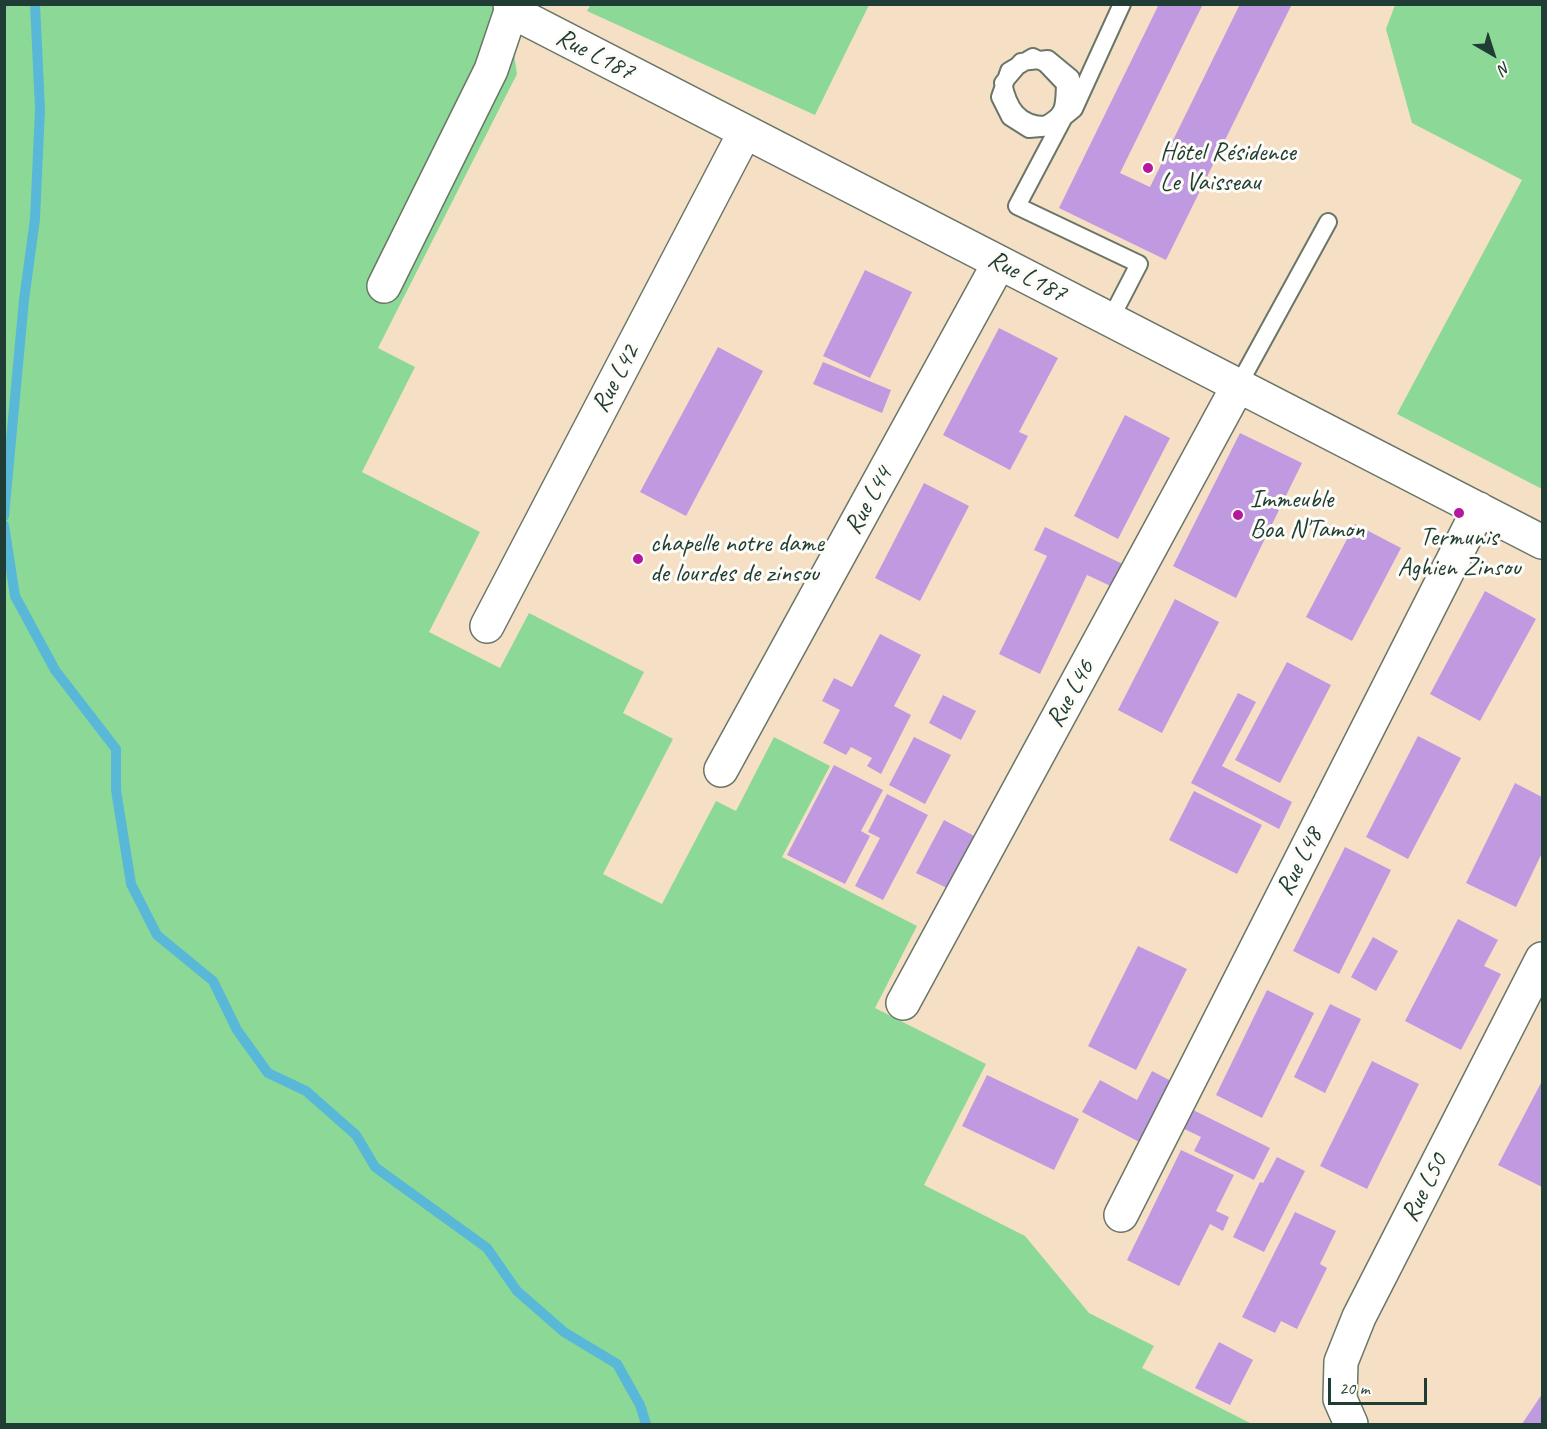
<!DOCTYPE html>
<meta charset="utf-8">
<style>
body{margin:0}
#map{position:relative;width:1547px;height:1429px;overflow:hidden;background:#f5e0c6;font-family:Caveat,sans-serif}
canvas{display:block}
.frame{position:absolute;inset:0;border:6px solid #1f3d34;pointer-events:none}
.north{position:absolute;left:1463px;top:24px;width:60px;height:60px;-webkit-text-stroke:4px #fdfcf7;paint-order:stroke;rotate:141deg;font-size:16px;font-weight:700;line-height:24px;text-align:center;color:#1f3d34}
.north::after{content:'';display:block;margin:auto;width:21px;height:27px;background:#1f3d34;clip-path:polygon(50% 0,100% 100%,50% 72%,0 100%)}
.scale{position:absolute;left:1328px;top:1378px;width:99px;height:27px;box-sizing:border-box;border:3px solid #1f3d34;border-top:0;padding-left:8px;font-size:18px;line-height:21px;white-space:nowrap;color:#1f3d34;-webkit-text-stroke:4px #fdfcf7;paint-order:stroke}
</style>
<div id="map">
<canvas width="1547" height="1429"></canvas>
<div class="frame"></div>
<div class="north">N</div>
<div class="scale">20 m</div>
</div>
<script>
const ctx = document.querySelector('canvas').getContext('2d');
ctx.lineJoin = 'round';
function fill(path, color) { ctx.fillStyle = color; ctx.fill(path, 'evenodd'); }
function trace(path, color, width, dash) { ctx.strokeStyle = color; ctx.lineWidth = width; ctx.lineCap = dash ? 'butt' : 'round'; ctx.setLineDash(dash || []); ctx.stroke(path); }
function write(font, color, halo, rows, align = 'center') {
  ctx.font = font + ' Caveat,sans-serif'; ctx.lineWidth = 6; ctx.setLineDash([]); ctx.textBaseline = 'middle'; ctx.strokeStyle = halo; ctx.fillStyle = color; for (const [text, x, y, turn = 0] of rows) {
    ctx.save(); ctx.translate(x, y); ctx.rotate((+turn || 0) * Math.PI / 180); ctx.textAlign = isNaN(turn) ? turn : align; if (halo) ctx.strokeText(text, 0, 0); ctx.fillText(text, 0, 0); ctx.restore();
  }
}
fill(new Path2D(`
 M591,4H869V5L815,115L587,11Z
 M5,5H507L517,74L378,348L415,367L362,472L480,532L429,632L500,668L529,613L644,672L623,713L673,739L603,874L662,904L716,801L736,811L774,737L830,766L782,857L917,926L875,1008L986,1064L924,1185L1025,1236L1089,1313L1154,1346L1142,1368L1252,1424H5Z
 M1395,5H1542V489L1397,414L1522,180L1412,123L1386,29Z`), '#8cd997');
trace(new Path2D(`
 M4,516L24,300L35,219L40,109L35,4
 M4,525L15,596L55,670L116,749V790L131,884L157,935L213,981L237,1030L268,1073L306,1091L356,1135L375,1167L487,1248L517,1291L564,1332L617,1364L640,1405L646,1424`), '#59b8d7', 10);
fill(new Path2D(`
 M1159,4H1203L1120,173L1150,187L1240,4H1292L1166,260L1059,208Z
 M865,270L912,292L870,378L823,356Z
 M999,328L1058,358L1019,432L1028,436L1010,470L943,435Z
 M718,347L763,371L686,516L640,492Z
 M823,362L891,390L882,413L813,384Z
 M1125,415L1170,438L1118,539L1074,516Z
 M1240,433L1302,463L1236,598L1173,566Z
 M924,483L969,506L920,601L875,578Z
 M1355,524L1401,548L1352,641L1306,617Z
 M1045,527L1129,567L1119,590L1087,575L1040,674L999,654L1047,556L1034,550Z
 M1485,591L1536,619L1480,721L1430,694Z
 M1175,599L1219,622L1162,733L1118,710Z
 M880,634L921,655L894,706L911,715L881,774L867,766L872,758L851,747L846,755L823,743L840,710L822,701L834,678L852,687Z
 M1287,662L1331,685L1280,783L1235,760Z
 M1238,693L1256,702L1222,766L1292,802L1279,829L1191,783Z
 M943,695L976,711L961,740L929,723Z
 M1418,736L1461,758L1408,859L1366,837Z
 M914,737L951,755L925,804L889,785Z
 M834,765L883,790L861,831L870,836L845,884L787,855Z
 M1515,783L1542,797V853L1516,907L1466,883Z
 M1194,791L1262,825L1237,874L1169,840Z
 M887,794L928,815L883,900L855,886L880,838L868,832Z
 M944,820L976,837L949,889L916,873Z
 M1345,847L1391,870L1339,974L1293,951Z
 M1458,919L1498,940L1484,966L1501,974L1461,1050L1405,1021Z
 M1373,937L1398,951L1376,991L1351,977Z
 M1138,946L1187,969L1136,1070L1088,1046Z
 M1267,990L1314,1013L1262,1118L1216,1095Z
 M1330,1004L1361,1019L1325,1093L1294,1077Z
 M1372,1061L1419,1084L1367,1189L1320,1166Z
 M1152,1071L1177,1084L1145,1145L1082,1112L1100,1080L1137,1100Z
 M987,1075L1079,1119L1054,1170L962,1126Z
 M1542,1081V1187L1498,1165Z
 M1187,1107L1270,1148L1254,1180L1194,1151L1201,1137L1178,1126Z
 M1181,1150L1234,1175L1216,1211L1229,1217L1223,1231L1210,1224L1179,1286L1127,1260Z
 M1277,1157L1305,1171L1264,1252L1233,1237L1260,1182L1263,1183Z
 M1295,1212L1336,1231L1320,1264L1327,1268L1297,1329L1281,1321L1275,1333L1242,1317Z
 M1219,1342L1253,1360L1230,1405L1195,1388Z
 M1542,1394V1424H1522Z`), '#c09ae0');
const lane = new Path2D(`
 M1110,320L1139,264L1017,206L1073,100L1071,78L1048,59L1021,62L1003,83C1008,107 1018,125 1045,125C1066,114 1064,106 1065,84L1046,64L1033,57L1009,71L1000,97L1010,117L1029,129L1052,127L1074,109L1122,4
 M1238,386L1328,222`);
const street = new Path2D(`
 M511,11L1542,542
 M384,286L491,70L511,11L510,4
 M487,626L745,132
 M721,770L999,263
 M903,1003L1238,386
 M1121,1215L1479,509
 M1351,1424L1340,1399L1341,1362L1359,1317L1542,959`);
trace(lane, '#6a7667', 20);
trace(street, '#6a7667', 36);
trace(lane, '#fff', 16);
trace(street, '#fff', 33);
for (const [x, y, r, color] of [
 [1148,168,6,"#b5179e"],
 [1459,513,6,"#b5179e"],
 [1238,515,6,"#b5179e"],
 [638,559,6,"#b5179e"]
]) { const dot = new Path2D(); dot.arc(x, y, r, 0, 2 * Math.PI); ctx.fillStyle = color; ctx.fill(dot); trace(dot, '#fdfcf7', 2); }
write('26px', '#1f3d34', '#fdfcf7', [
 ["Rue L187",595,55,27],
 ["Rue L187",1027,277,27],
 ["Rue L42",616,379,-62],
 ["Rue L44",869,501,-61],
 ["Rue L46",1071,694,-61],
 ["Rue L48",1300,862,-63],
 ["Rue L50",1425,1188,-63]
]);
write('26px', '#1f3d34', '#fdfcf7', [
 ["Hôtel Résidence",1160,153],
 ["Le Vaisseau",1160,183],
 ["Immeuble",1250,500],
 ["Boa N'Tamon",1250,530],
 ["Termunis",1459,538,"center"],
 ["Aghien Zinsou",1459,568,"center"],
 ["chapelle notre dame",650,544],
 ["de lourdes de zinsou",650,574]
], 'left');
</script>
